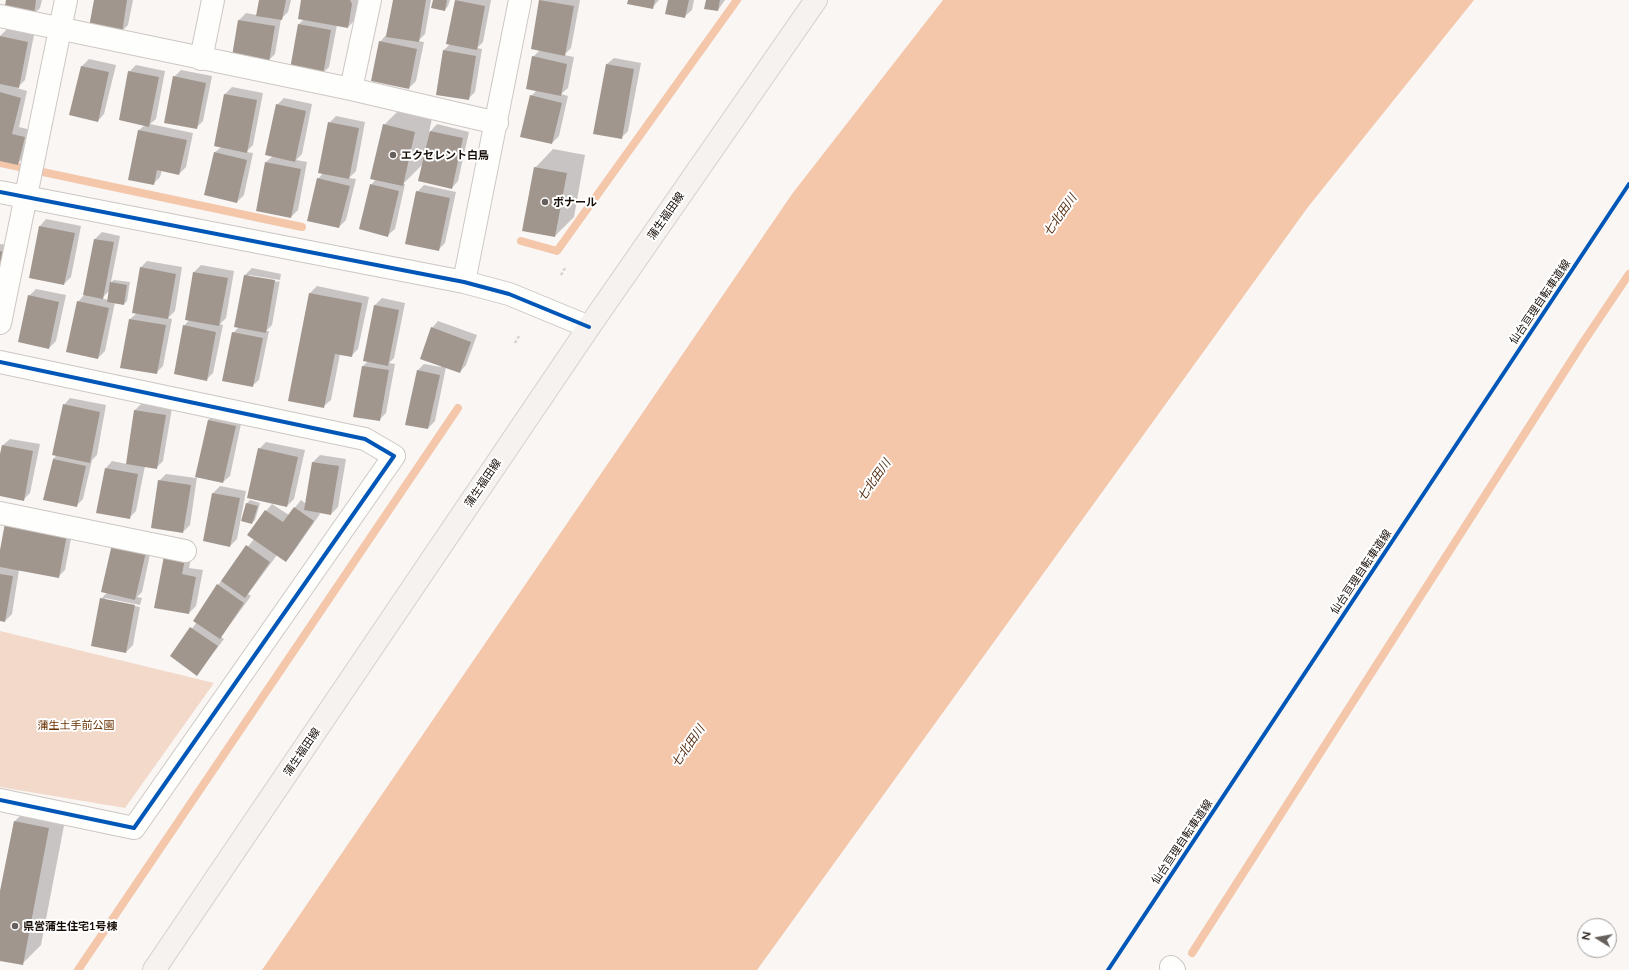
<!DOCTYPE html>
<meta charset="utf-8">
<style>
body{margin:0}
#map{position:relative;width:1629px;height:970px;overflow:hidden;background:#f9f6f4;font-family:Lato,sans-serif}
canvas{display:block}
.north{position:absolute;left:1577px;top:918px;width:40px;height:40px;box-sizing:border-box;background:#fff;border:1px solid #a29f9c;border-radius:50%;rotate:281deg;font-size:11px;font-weight:700;line-height:16px;text-align:center;color:#170e08}
.north::after{content:'';display:block;margin:auto;width:14px;height:18px;background:#665f5b;clip-path:polygon(50% 0,100% 100%,50% 72%,0 100%)}
</style>
<div id="map">
<canvas width="1629" height="970"></canvas>
<div class="north">N</div>
</div>
<script>
const ctx = document.querySelector('canvas').getContext('2d');
ctx.lineJoin = 'round';
function fill(path, color) { ctx.fillStyle = color; ctx.fill(path, 'evenodd'); }
function trace(path, color, width, dash) { ctx.strokeStyle = color; ctx.lineWidth = width; ctx.lineCap = dash ? 'butt' : 'round'; ctx.setLineDash(dash || []); ctx.stroke(path); }
function write(font, color, halo, rows, align = 'center') {
  ctx.font = font + ' Lato,"Noto Sans JP",sans-serif'; ctx.lineWidth = 4; ctx.setLineDash([]); ctx.textBaseline = 'middle'; ctx.strokeStyle = halo; ctx.fillStyle = color; for (const [text, x, y, turn = 0] of rows) {
    ctx.save(); ctx.translate(x, y); ctx.rotate((+turn || 0) * Math.PI / 180); ctx.textAlign = isNaN(turn) ? turn : align; if (halo) ctx.strokeText(text, 0, 0); ctx.fillText(text, 0, 0); ctx.restore();
  }
}
fill(new Path2D(`
 M0,631L214,683L125,808L0,787Z`), '#f2d9ca');
fill(new Path2D(`
 M943,0H1474L1308,207L757,970H262L792,194Z`), '#f4c7ab');
fill(new Path2D(`
 M7,0H42L40,8L33,15Z
 M95,0H133L128,25L121,32Z
 M260,0H291L288,12L281,19L275,54L268,61L233,55L239,20L246,13L257,15Z
 M302,0H358L355,20L348,27L337,25L329,67L322,74L299,24L304,19Z
 M394,0H431L425,34L418,41L424,42L416,81L409,88L380,42L386,35Z
 M434,0H450L448,6L445,10Z
 M456,0H491L483,42L477,48L482,49L475,92L468,99L444,50L450,44Z
 M540,0H580L571,48L564,55L574,57L568,88L561,94L568,96L559,136L552,143L531,96L537,90L533,57L540,50L532,48Z
 M629,0H659L652,8Z
 M669,0H694L692,10L685,16Z
 M707,0H725L718,10Z
 M7,29L34,35L25,80L17,88L27,91L19,127L31,130L24,157L17,164L0,160V36Z
 M614,58L641,63L628,131L621,138L607,64Z
 M89,59L116,65L104,114L98,121L82,66Z
 M136,65L165,71L156,119L150,124L193,133L186,167L179,174L162,170L160,177L153,184L139,130L145,125L129,72Z
 M181,70L212,76L203,121L196,128L174,77Z
 M232,87L263,93L253,145L246,152L253,153L244,195L237,202L214,153L221,147L215,146L225,94Z
 M284,98L312,104L302,154L296,160L307,162L298,210L291,217L266,162L273,156L277,105Z
 M403,106L433,113L429,133L437,124L469,132L458,181L452,188L423,164L403,184H405L395,229L388,235L371,185L376,179L384,125Z
 M336,116L365,122L356,171L349,178L356,179L346,220L339,227L318,179L323,173L329,123Z
 M553,149L585,155L574,217L555,236L535,168Z
 M424,185L456,192L445,243L438,250L417,192Z
 M46,219L81,226L71,277L64,284L40,226Z
 M102,232L120,236L111,282L114,280L130,282L127,301L124,304L115,302L105,351L98,358L78,302L84,295L95,239ZM109,291L108,300L102,298Z
 M0,244L9,245L0,275Z
 M147,261L182,267L175,311L168,318L172,319L163,366L156,373L130,319L137,313L140,268Z
 M201,265L234,271L226,318L220,324L223,325L213,373L206,380L184,326L189,320L194,272Z
 M252,268L281,274L272,325L266,331H269L259,380L252,386L233,333L239,327L245,275ZM249,275L280,280V282L249,277Z
 M317,286L369,297L358,349L351,356L340,354L331,400L324,406L310,293Z
 M36,289L66,295L56,341L49,348L29,296Z
 M382,298L405,303L394,358L389,363L395,364L386,413L379,420L355,416L363,366L368,361L375,305Z
 M438,321L477,335L466,365L460,372L446,367L435,421L428,428L418,370L424,364L441,367L432,328Z
 M70,398L106,405L97,455L92,460L83,499L76,506L53,459L57,455L64,405Z
 M142,403L172,408L163,461L157,467L145,466L136,511L129,518L106,468L112,461L127,464L135,410Z
 M215,413L242,419L230,476L223,482L197,477L190,525L183,532L159,481L166,474L196,478L208,420Z
 M10,439L40,444L30,493L23,500L0,495V459L3,445Z
 M266,442L305,450L294,499L287,506L259,449Z
 M320,455L346,459L338,507L331,514L317,511L320,514L292,554L286,561L277,555L248,594L251,596L221,637L224,639L197,674L171,656L197,622L218,585L254,539L266,511L272,504L289,515L301,500L306,504L313,462Z
 M220,486L246,491L237,539L230,546L213,493Z
 M250,500L260,503L255,520L252,523L247,503Z
 M73,528L65,570L58,577L19,570L12,614L5,621L0,620V556Z
 M152,545L142,592L137,597L142,598L140,605L105,598V600L140,607L133,645L126,652L101,599Z
 M192,553L189,568L203,570L196,606L189,613L165,556Z
 M33,803L67,810L41,945L22,964L0,960V896L14,822Z`), '#0003');
trace(new Path2D(`
 M0,163L302,227
 M521,241L557,251L737,0
 M1192,953L1582,344L1629,274
 M78,970L458,408`), '#f4c7ab', 8);
fill(new Path2D(`
 M6,0H36L34,16L4,11Z
 M94,0H127L122,33L89,27Z
 M259,0H286L282,20L256,16Z
 M301,0H350L352,4L348,28L298,19Z
 M393,0H426L419,42L386,37Z
 M433,0H447L445,11L431,8Z
 M455,0L485,6L477,50L446,44Z
 M539,0L574,6L565,56L531,49Z
 M628,0H655L653,9L627,4Z
 M668,0H689L685,18L665,14Z
 M706,0H720L718,11L704,9Z
 M238,20L275,26L269,62L232,56Z
 M298,24L331,30L323,75L290,69Z
 M0,36L28,42L19,88L0,84Z
 M379,41L417,49L409,89L371,81Z
 M443,50L476,56L469,100L436,95Z
 M532,56L567,64L561,96L526,89Z
 M606,64L634,69L622,139L593,134Z
 M81,66L109,72L98,122L69,115Z
 M128,71L159,77L149,127L119,120Z
 M173,76L206,83L197,129L164,123Z
 M0,92L21,98L12,134L25,137L18,165L0,161Z
 M224,94L257,100L247,153L214,146Z
 M530,95L562,103L552,144L520,137Z
 M276,104L306,111L295,162L265,155Z
 M328,122L359,128L349,179L318,173Z
 M383,124L415,132L403,186L370,179Z
 M138,130L187,140L179,175L157,170L154,185L128,180Z
 M430,131L463,138L452,189L418,181Z
 M214,152L247,160L237,203L204,195Z
 M265,162L301,169L291,218L256,211Z
 M534,167L567,173L555,237L522,231Z
 M317,178L350,186L339,228L307,221Z
 M370,184L399,191L388,237L359,229Z
 M416,191L450,198L439,251L405,244Z
 M39,226L75,233L64,285L29,278Z
 M94,239L114,242L103,299L83,295Z
 M0,251L3,252L1,261H0Z
 M140,267L176,274L168,319L132,313Z
 M193,272L228,278L219,326L185,320Z
 M244,275L275,280L266,333L234,327Z
 M110,282L127,285L124,305L107,302Z
 M309,293L362,303L352,357L335,354L324,408L288,401Z
 M28,295L59,302L49,349L18,342Z
 M77,301L109,308L98,359L66,352Z
 M374,305L399,310L388,366L363,361Z
 M129,319L166,325L157,374L120,368Z
 M183,325L216,332L207,381L174,374Z
 M431,327L471,342L460,373L420,359Z
 M232,332L263,338L253,387L222,381Z
 M362,366L389,370L380,421L353,417Z
 M417,370L440,375L428,429L405,425Z
 M63,404L100,412L90,463L52,455Z
 M134,410L166,415L157,469L126,464Z
 M208,420L236,426L223,483L195,477Z
 M2,445L33,451L24,501L0,496V454Z
 M258,448L298,457L287,507L247,498Z
 M53,459L86,466L77,507L43,500Z
 M312,462L339,466L331,515L304,510Z
 M105,468L138,474L130,519L96,513Z
 M158,480L191,485L183,533L151,528Z
 M212,493L240,498L230,547L203,541Z
 M246,503L258,506L252,524L241,521Z
 M294,507L314,521L286,562L247,535L265,510L283,522Z
 M5,523L67,534L59,578L0,567V550Z
 M112,544L146,552L135,600L101,592Z
 M246,545L270,562L245,598L221,581Z
 M164,556L185,559L182,574L196,577L189,614L154,608Z
 M0,574L13,576L5,622L0,621Z
 M217,584L244,603L220,639L193,621Z
 M100,598L135,605L126,653L91,646Z
 M190,627L218,646L197,676L170,656Z
 M14,821L49,828L23,965L0,961V891Z`), '#a1968e');
const minor = new Path2D(`
 M0,16L351,89L497,123
 M201,59L213,0
 M351,89L370,0
 M0,192L464,282L509,294L589,327
 M464,282L520,0
 M0,323L66,0
 M0,362L365,439L394,456L134,828L0,800
 M0,513L185,551
 M1171,967L1174,970`);
const major = new Path2D(`
 M154,970L589,327L816,0`);
trace(minor, '#cdc7c2', 24);
trace(major, '#d3d0ce', 24);
trace(new Path2D(`
 M561,275L565,268
 M515,343L519,336`), '#d6d5d5', 2.5, [3, 2]);
trace(minor, '#fefefd', 22);
trace(major, '#f6f2ef', 22);
trace(new Path2D(`
 M0,192L464,282L509,294L589,327
 M0,362L365,439L394,456L134,828L0,800
 M1108,970L1629,184`), '#0057b8', 4);
for (const [x, y, r, color] of [
 [393,155,4,"#665f5b"],
 [545,202,4,"#665f5b"],
 [15,926,4,"#665f5b"]
]) { const dot = new Path2D(); dot.arc(x, y, r, 0, 2 * Math.PI); ctx.fillStyle = color; ctx.fill(dot); trace(dot, '#fff', 1.5); }
write('bold 11px', '#170e08', '#fff', [
 ["エクセレント白鳥",401,155],
 ["ボナール",553,202],
 ["県営蒲生住宅1号棟",23,926]
], 'left');
write('11px', '#170e08', '#fff', [
 ["蒲生福田線",666,216,-55],
 ["仙台亘理自転車道線",1540,302,-56],
 ["蒲生福田線",483,483,-56],
 ["仙台亘理自転車道線",1361,572,-56],
 ["蒲生福田線",302,752,-56],
 ["仙台亘理自転車道線",1182,842,-56]
]);
write('11px', '#683001', '#fff', [
 ["蒲生土手前公園",76,725]
]);
write('italic 12px', '#522a0d', '#fff', [
 ["七北田川",1060,215,-55],
 ["七北田川",874,480,-55],
 ["七北田川",688,746,-55]
]);
</script>
